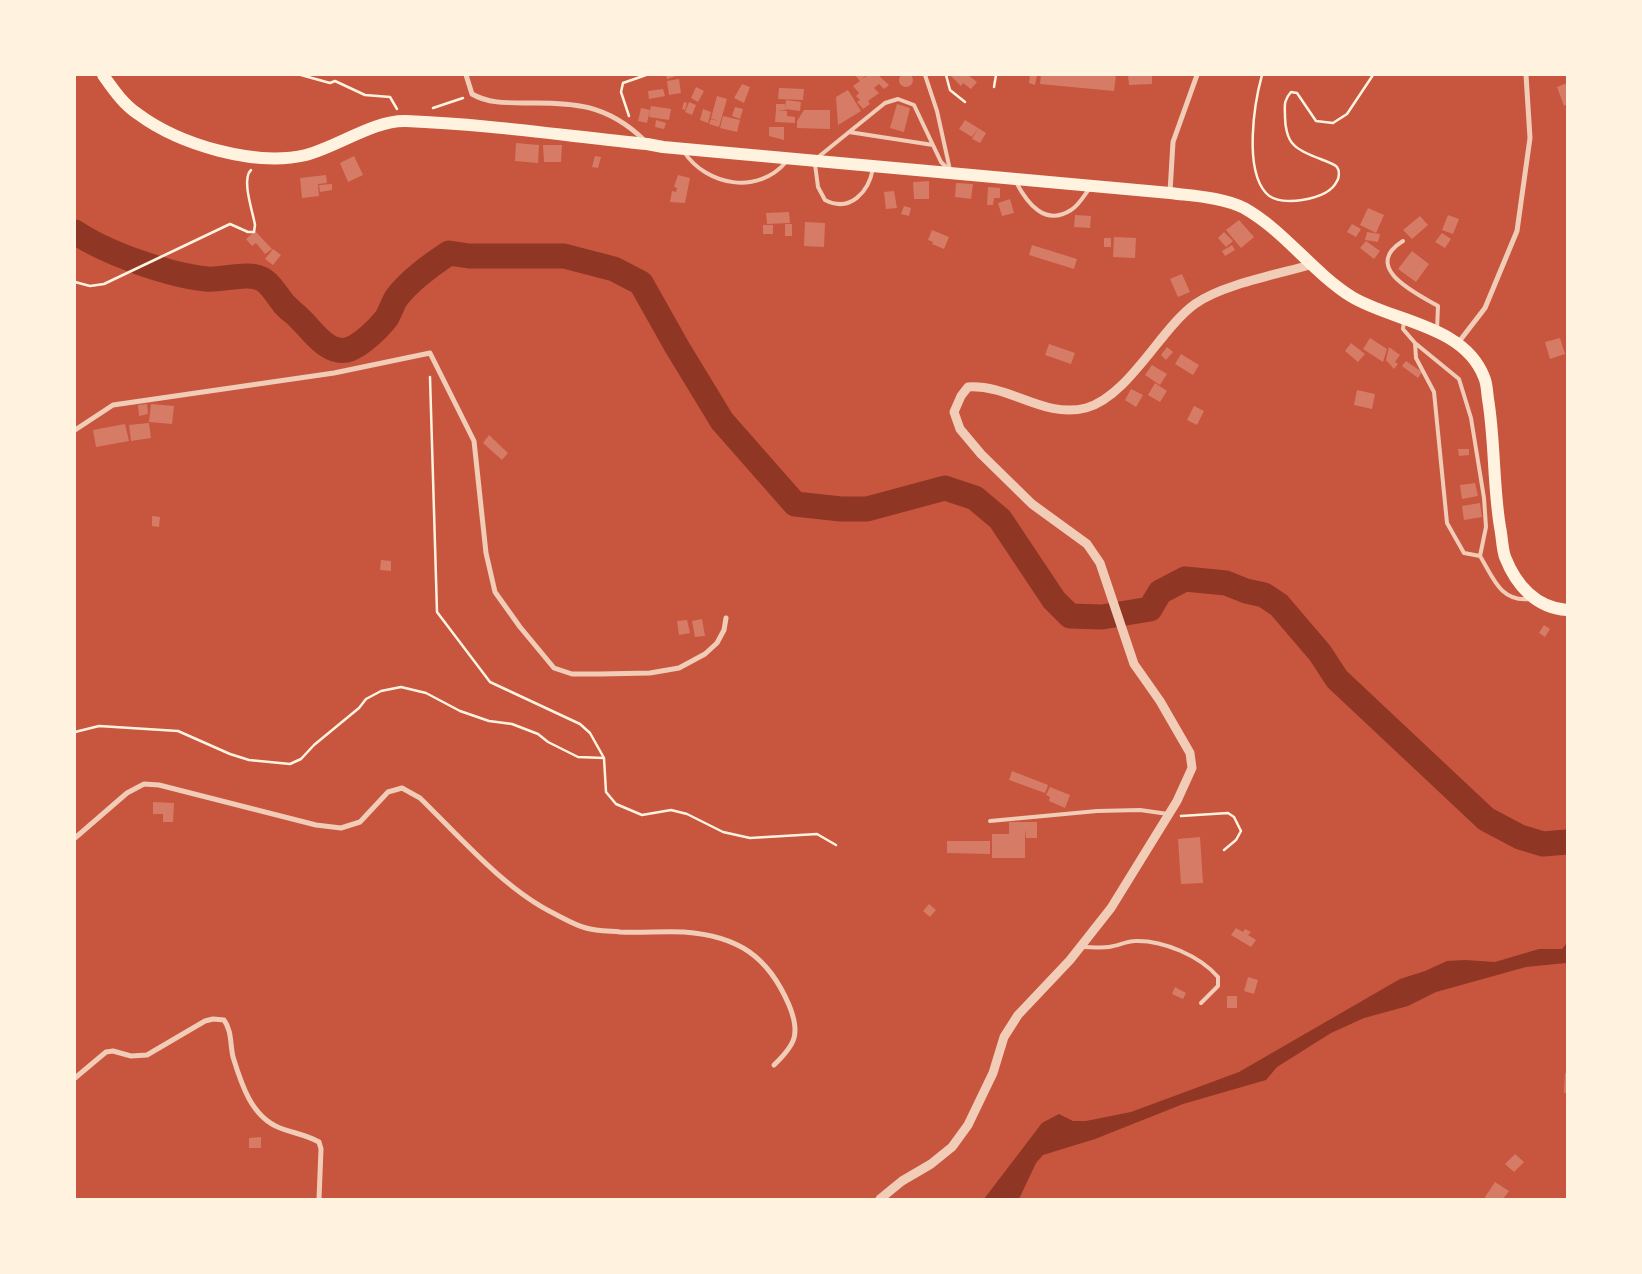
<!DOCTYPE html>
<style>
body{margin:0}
#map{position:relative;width:1642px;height:1274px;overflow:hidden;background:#c8553d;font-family:Lora,serif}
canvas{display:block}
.frame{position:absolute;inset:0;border:76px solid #fff3e0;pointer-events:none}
</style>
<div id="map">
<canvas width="1642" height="1274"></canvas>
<div class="frame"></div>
</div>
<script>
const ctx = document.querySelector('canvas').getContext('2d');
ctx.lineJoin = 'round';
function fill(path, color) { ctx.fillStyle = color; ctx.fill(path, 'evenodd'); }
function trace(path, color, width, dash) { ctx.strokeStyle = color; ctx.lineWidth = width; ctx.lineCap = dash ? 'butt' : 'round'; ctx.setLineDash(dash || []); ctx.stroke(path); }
fill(new Path2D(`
 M1567,943L1566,963L1526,967L1436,992L1408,1006L1364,1018L1331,1033L1277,1067L1266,1080L1183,1104L1095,1139L1043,1155L1036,1163L1019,1199H984L1042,1123L1059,1114L1073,1121H1086L1131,1112L1239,1072L1400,979L1425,971L1447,961L1465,960L1495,962L1539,949H1562Z`), '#8f3625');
trace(new Path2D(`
 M75,232C106,253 168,275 206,279C223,281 250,270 265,281C272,286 278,297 284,304C289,310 296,314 301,320C313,331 329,357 350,349C362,344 377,330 385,320C390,314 392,304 397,297C411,279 431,265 449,253L469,256H564L614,269L641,283L677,347L722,421L795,504L841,509H867L945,488L975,498L1000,519L1054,600L1070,616L1102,617L1150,609L1160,592L1185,579L1226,583L1246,591L1264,595L1279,605L1320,653L1337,679L1486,819L1520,837L1543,844L1567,842`), '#8f3625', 25);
fill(new Path2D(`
 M899 80a7 7 0 1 1 14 0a7 7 0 1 1-14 0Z
 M666,75H679L667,79Z
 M855,75H866L862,79L868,75H878L889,85L884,89L879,84L874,88L879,93L868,101L870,104L863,109L857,102L860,100L856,96L859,93L853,86L860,81Z
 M950,75H968L977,82L971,89L963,83L961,86Z
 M1030,75H1037L1035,85L1029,83Z
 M1041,75H1116L1114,91L1040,84Z
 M1128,75H1152V84L1129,85Z
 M679,79L681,93L669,95L667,81Z
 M1567,83V104L1564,106L1557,87Z
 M742,84L750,87L744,103L734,98Z
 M696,87L704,91L698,102L691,98Z
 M779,88L804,89L803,100L778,99Z
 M663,89L665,96L649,99L648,91Z
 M848,90L861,111L838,125L836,97Z
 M717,96L727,99L719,127L709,124L711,119L718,121L711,118Z
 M786,100L801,102L800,111L785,109Z
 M684,102L687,103L685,110L682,109Z
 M689,102L696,105L692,115L685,112Z
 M776,104H785V110H776Z
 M897,104L910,108L904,132L890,128Z
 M651,106L671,109L669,120L649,117Z
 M735,107L743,109L740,119L732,116Z
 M641,108L650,110L647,123L638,121Z
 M703,109L711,112L708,123L700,120Z
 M776,110L787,111V116L795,117V123L775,122Z
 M804,110H830V129L797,128V121Z
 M723,116L740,120L737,132L720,128Z
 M656,120L666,123L664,129L655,127Z
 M965,120L978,128L972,137L959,129Z
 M769,127H784V140L769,136Z
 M978,128L986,133L980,143L972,139Z
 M516,143L539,145L538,163L515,161Z
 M543,145H562L561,162H544Z
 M354,156L363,175L348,182L340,163Z
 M595,156L601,157L598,168L592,167Z
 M326,175L327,183L318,184L319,196L302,198L300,178Z
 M678,175L690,178L685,203L670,202L672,191L676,192L677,188L674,187Z
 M929,181V199H914L913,182Z
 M956,183L973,184L971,199L955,197Z
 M332,184V190L320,192L319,185Z
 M988,187L1000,188V198H994L993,205H987Z
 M894,191L897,208L886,209L884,192Z
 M1010,199L1014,213L1002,216L998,203Z
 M904,206L911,208L909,216L901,214Z
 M1368,208L1384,215L1376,233L1360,225Z
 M789,212L790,223L767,224L766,213Z
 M1075,215L1091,216L1090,228L1074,227Z
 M1448,215L1459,219L1453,234L1442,230Z
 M1420,216L1428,225L1412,239L1403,230Z
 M1239,220L1254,237L1241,248L1226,230Z
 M805,222L825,223L824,247L804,246Z
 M785,224H792V236H785Z
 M1352,224L1361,229L1356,237L1347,232Z
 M763,225H773V234H763Z
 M932,230L949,237L944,249L932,244L933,242L928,240Z
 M255,231L272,249L265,254L256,243L252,246L246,239Z
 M1224,232L1233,241L1226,247L1218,238Z
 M1367,232L1380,234L1378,242L1365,240Z
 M1442,233L1451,239L1445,248L1435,242Z
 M1114,237L1136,238L1135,258L1113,257Z
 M1104,238H1111V247H1104Z
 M1366,241L1380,251L1374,259L1360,248Z
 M1032,245L1077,259L1074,269L1029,255Z
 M1232,245L1235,250L1225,256L1222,251Z
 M273,249L281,255L273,265L265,259Z
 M1412,251L1429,264L1416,282L1398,269Z
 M1182,274L1190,292L1178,297L1170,279Z
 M1370,338L1387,349L1383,362L1363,349Z
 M1560,338L1565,354L1550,359L1545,342Z
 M1351,343L1365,354L1358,362L1345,351Z
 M1049,344L1075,353L1071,364L1045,355Z
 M1167,347L1173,352L1166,360L1161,355Z
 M1389,347L1400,355L1395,362L1398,364L1394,369L1386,360Z
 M1181,354L1199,365L1193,375L1175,364Z
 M1406,361L1422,372L1418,378L1402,366Z
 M1152,365L1167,374L1160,385L1145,375Z
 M1155,383L1167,391L1160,402L1148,395Z
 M1131,389L1143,395L1136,407L1125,400Z
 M1357,390L1375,394L1372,409L1354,405Z
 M147,404L148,414L139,416L138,405Z
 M151,404L174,406L172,424L149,422Z
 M1194,406L1204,411L1197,425L1187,420Z
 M149,423L151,438L131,441L129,425Z
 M125,424L129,441L96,447L93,430Z
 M489,435L508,453L502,460L483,443Z
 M1458,449H1469V455L1459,456Z
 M1475,483L1478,496L1462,499L1460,485Z
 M1480,503L1482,517L1464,520L1462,506Z
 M152,516L160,517L159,527L152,526Z
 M381,560L391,561V571L380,570Z
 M702,619L705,636L695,637L692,621Z
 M687,620L690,633L679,635L677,621Z
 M1544,625L1550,629L1545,637L1539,633Z
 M1012,771L1048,785L1045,793L1009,780Z
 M1050,787L1070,795L1065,808L1049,801L1050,797L1046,795Z
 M153,802L174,803L173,822H163V814H153Z
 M1009,822H1037V838H1026L1025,829V858H992V834H1009Z
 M1200,837L1203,883L1181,884L1178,839Z
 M947,841H990V854L947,853Z
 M929,904L936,910L930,917L923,911Z
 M1236,928L1243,932L1245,929L1251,932L1248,935L1256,940L1251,947L1231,935Z
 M1248,977L1258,980L1254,994L1244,991Z
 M1175,987L1186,993L1183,999L1172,994Z
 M1227,996H1237V1008H1227Z
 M1565,1073H1567V1093H1564Z
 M261,1137V1148H249V1138Z
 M1515,1154L1524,1162L1514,1172L1505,1164Z
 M1495,1182L1509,1191L1503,1199H1487L1485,1197Z`), '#d67c66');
trace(new Path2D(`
 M301,75L330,83L335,81L365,95L390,97L397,109
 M946,75L950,90L965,102
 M1262,75C1254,104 1244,169 1266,193C1274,202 1291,202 1302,200C1315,198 1331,194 1337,181C1339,178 1340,171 1337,167C1332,161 1304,156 1294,145C1287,139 1285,125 1285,117C1285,106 1283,101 1291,92L1297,93L1316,121L1333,123L1347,114L1373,75
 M994,87L996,75
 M433,108L463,98
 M629,116L621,92L623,83L646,75
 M75,282L90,286L104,284L230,224L248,232H254L255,225C253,212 241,179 251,170
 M430,377L437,612L490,682L580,724L590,733L604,758L606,792L616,804L642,815L671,810L687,814L723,832L750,838L817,834L836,845
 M75,732L99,726L178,731L230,754L249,760L290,764L301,759L314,745L359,708L366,699L381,691L401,687L426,693L460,711L489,721L512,724L538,734L548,742L578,757L604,758
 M1181,816L1228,813L1234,817L1241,831L1236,840L1224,850`), '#fff3e0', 2.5);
trace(new Path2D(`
 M925,75L937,111L950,170
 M849,132L933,145
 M684,152C707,186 758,195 786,162
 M817,158L885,103L898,99L914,105L941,162L949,170
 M815,164L818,187L825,200C850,213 869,192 873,168
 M1016,182C1027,203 1045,227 1071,210C1078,206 1084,196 1089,189
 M1403,241C1361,267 1415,293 1438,306L1437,330
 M1404,321L1403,329L1415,343L1459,379L1471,418L1484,498L1486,527L1480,556C1493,577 1500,602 1529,599
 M1415,343L1416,358L1434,392L1447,523L1464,553L1480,556
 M990,821L1097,811L1140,810L1168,814
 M1082,947C1091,947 1101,948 1109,947C1118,946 1127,941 1135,941C1163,940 1200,956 1218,977V986L1201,1003`), '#f1ccb7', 4);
trace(new Path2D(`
 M466,75L472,94C487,103 506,103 524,103C573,102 607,104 644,140
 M1170,192L1173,142L1197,75
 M1458,343L1485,308L1517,231L1530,138L1526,75
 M75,430L113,405L334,373L430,353L474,441L486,553L495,592L520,627L554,668L572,674H600L650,673L679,668L705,654L717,643L724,630L726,618
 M75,838L127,793L144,784L159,785L316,825L341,828L360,822L388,792L402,788L420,798C460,837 505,890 555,914C565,919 575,925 586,928C596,931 609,931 620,932C641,933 663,931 684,932C738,936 768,956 789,1005C801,1034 795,1045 774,1065
 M75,1078L106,1052L113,1051L131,1056L147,1055L205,1021L213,1019L224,1020C232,1031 230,1044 233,1057C241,1083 251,1117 280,1128C293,1133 307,1135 319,1142L321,1149L319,1199`), '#f1ccb7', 5);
trace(new Path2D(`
 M880,1199L902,1181L931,1164L952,1147L968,1125L993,1073L1004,1037L1018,1015L1070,960L1111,908L1177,801L1192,768L1190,753L1160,701L1134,664L1100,563L1087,544L1032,504L981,454L960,429L954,412L961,396L968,387C1010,384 1043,419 1086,408C1129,396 1161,328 1195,304C1221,285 1278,274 1310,265`), '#f1ccb7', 9);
trace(new Path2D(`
 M103,75C113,89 123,104 138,114C180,145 255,167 306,155C337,147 374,120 406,121C486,124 567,136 647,144L663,147L1170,193C1193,196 1222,197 1244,208C1285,231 1312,272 1352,297C1394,322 1464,325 1484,377C1487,383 1487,392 1488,399C1495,441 1493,485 1500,527C1502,536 1502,548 1505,557C1516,585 1536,608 1567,610`), '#fff3e0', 12);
</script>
